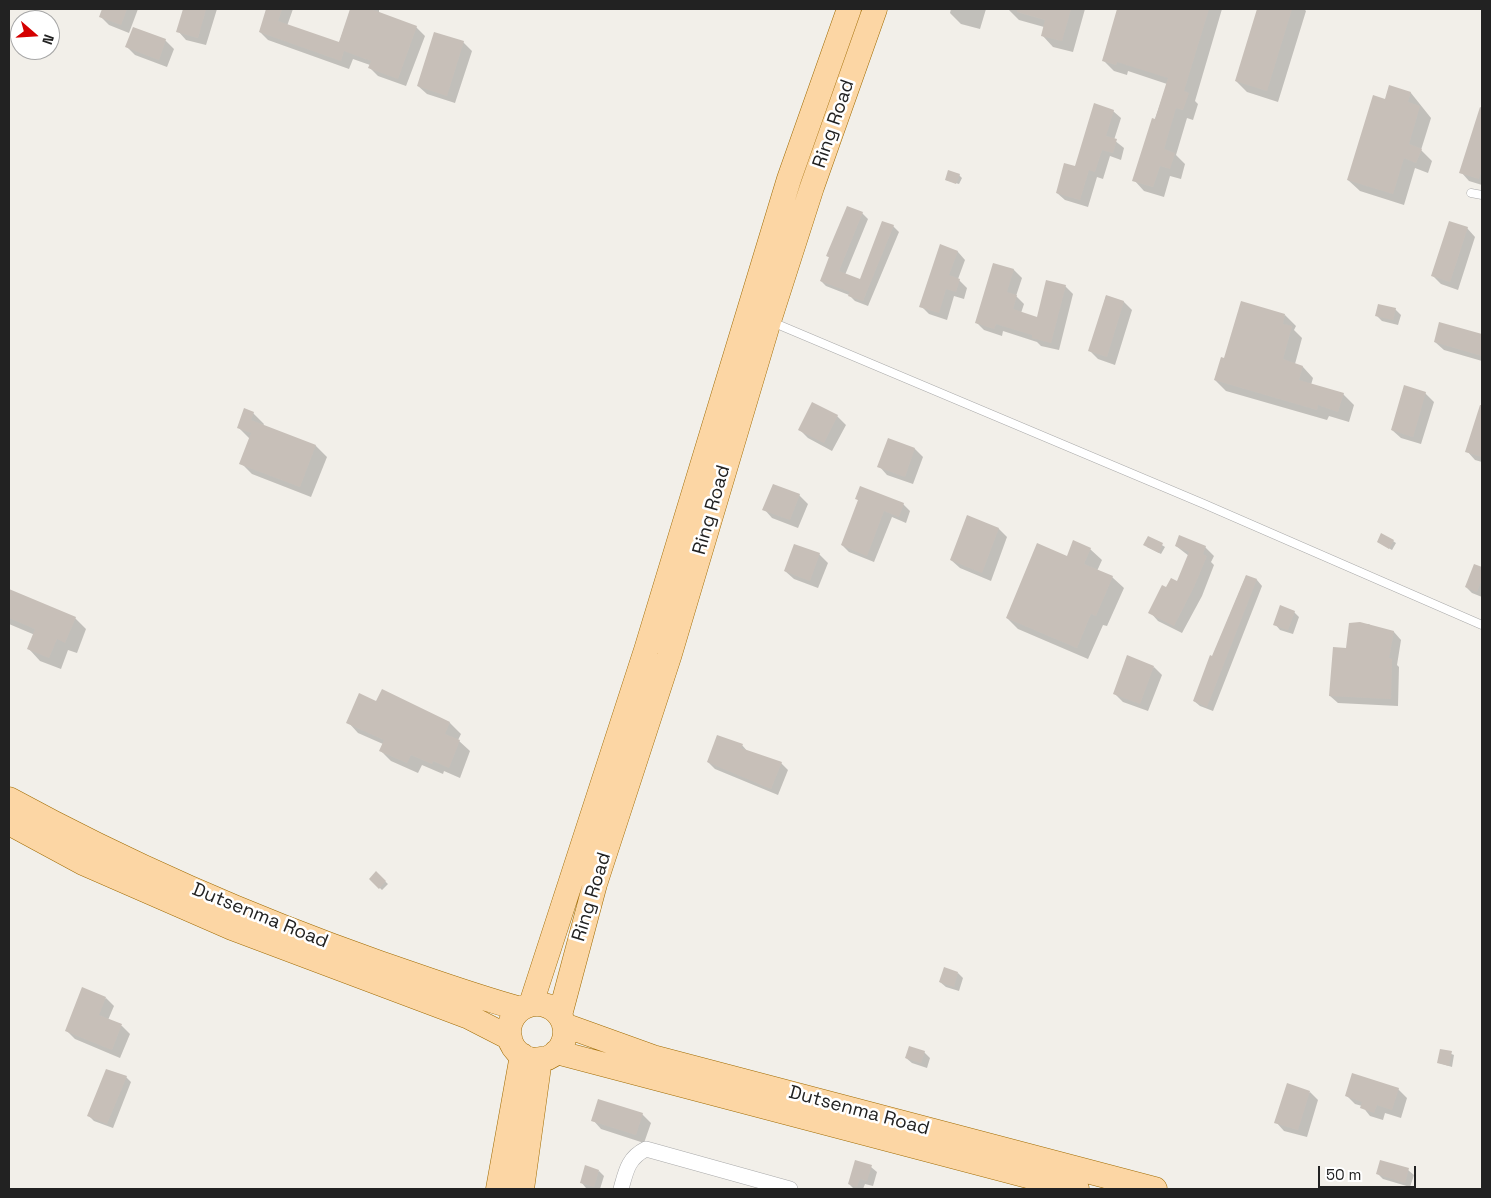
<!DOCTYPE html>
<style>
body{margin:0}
#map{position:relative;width:1491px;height:1198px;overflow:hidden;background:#f2efe9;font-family:"Space Grotesk",sans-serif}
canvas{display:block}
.frame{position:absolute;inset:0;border:10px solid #222;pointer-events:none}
.north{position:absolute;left:10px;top:10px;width:50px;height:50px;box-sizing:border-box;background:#fff;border:1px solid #a7a7a7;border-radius:50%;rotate:109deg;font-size:14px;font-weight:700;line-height:20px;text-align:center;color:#222}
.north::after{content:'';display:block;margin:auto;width:18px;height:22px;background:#d40000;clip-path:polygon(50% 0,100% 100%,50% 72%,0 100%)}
.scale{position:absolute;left:1318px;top:1166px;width:98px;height:22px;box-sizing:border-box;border:2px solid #222;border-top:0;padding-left:6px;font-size:15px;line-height:18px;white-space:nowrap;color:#222;-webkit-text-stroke:4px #fff;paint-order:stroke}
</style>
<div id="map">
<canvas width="1491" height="1198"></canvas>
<div class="frame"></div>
<div class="north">N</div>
<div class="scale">50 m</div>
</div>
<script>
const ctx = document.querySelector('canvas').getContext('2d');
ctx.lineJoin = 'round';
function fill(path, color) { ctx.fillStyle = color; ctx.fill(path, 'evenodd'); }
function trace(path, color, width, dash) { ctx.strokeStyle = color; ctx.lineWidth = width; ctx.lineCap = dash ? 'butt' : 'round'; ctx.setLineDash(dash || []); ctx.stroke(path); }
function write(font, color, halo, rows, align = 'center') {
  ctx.font = font + ' "Space Grotesk",sans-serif'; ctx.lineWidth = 5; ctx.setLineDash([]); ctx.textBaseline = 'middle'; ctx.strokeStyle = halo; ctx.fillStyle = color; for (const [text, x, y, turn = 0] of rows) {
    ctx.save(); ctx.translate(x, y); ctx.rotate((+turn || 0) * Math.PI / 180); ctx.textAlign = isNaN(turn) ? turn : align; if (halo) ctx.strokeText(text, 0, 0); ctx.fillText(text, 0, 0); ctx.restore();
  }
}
fill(new Path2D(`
 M104,9H138L129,33L109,25L101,17Z
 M185,9H217L206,45L186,40L178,31Z
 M267,9H293L287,26L339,43L351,9H379V13L416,27L425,36L406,86L378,76L370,68V65L353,59L349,69L268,40L260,32Z
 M951,9H986L980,29L961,24L950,13Z
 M1008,9H1085L1073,52L1053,47L1042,35L1044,27L1019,20Z
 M1118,9H1222L1195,101L1198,104L1193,120L1187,118L1176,155L1185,164L1181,179L1170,176L1164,197L1144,191L1134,180L1167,84L1128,71L1127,75L1114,71L1104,61Z
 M1259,9H1304L1306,11L1278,102L1247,92L1236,81Z
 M165,40L174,49L167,67L135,55L127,47Z
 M463,42L472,51L455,103L427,94L418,86Z
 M1389,87L1411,93L1431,118L1421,150L1432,161L1428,173L1415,168L1404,205L1360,191L1348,180L1385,101Z
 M1113,111L1121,118L1114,140L1124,148L1121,160L1110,156L1103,179L1097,177L1088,207L1065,200L1057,193Z
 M1478,118L1482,119V185L1469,181L1461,172Z
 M959,175L962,178L959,184L946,180Z
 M862,213L868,219L845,275L861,281L893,226L899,232L868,306L855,301L849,295L826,286L821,281L830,258L827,256Z
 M1467,228L1475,237L1458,290L1441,284L1432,275Z
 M941,245L958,252L965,260L958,279L967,288L964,299L954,296L947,320L929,314L921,306Z
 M994,264L1014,270L1022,278L1016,296L1024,304L1021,313L1038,319L1065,286L1073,294L1059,350L1041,346L1037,342L1003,331L1002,336L984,330L976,322Z
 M1106,296L1124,302L1132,310L1115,365L1098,359L1090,351Z
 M1395,309L1401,315L1398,325L1382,321L1377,316Z
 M1285,315L1296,326L1294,330L1302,338L1295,364L1303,367L1313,378L1311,385L1343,394L1354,405L1349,422L1329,416L1327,420L1226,391L1215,380L1225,359Z
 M1440,324L1482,336V361L1444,350L1435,342Z
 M1425,393L1434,402L1421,444L1401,438L1392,430Z
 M1480,409H1482V462L1475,460L1467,451Z
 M253,413L264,424L263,426L316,446L327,457L311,497L252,474L241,463L250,439L239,428Z
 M837,416L846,425L832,451L808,438L799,429Z
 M889,439L915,449L923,457L913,484L887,475L879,466Z
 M799,495L808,504L798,528L772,518L764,509Z
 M857,499L903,504L910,511L906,523L892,517L874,562L849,552L842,545L859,501Z
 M968,517L999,529L1007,537L991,581L960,568L951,560Z
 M1149,537L1165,547L1161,554L1147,547Z
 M1393,541L1396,543L1392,550L1378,542Z
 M1176,546L1205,547L1214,556L1211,562L1214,565L1202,596L1182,633L1158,621L1150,612L1167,589L1178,583L1189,556Z
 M1090,549L1102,560L1097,571L1112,577L1124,588L1107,626L1103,625L1088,659L1018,629L1007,618L1068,558Z
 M819,554L828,563L818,588L794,579L785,571Z
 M1475,566L1482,569V597L1472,593L1466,587Z
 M1246,576L1257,580L1262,586L1213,711L1200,706L1194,701Z
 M9,590L75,618L86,629L77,653L68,650L61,669L40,661L29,649L35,635L9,624Z
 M1294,612L1299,617L1293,634L1280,630L1275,624Z
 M1350,624H1369L1373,628L1394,632L1401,640L1397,665L1399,667L1398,706L1338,703L1330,696L1347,649Z
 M1154,667L1162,675L1148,711L1123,702L1114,693Z
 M402,700L450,723L461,734L458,740L470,751L460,778L444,771L443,774L422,765L418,773L391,761L381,751L383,744L358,733L348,722L377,702Z
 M742,745L748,752L781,763L788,770L778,795L715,769L708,762Z
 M376,873L388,884L382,890L371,879Z
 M958,973L963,978L959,991L946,987L940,982Z
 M106,998L114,1006L108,1020L122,1026L130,1034L120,1058L75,1039L66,1030Z
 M1441,1050L1454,1055L1452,1067L1439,1063Z
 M924,1052L930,1058L927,1068L912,1063L906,1058Z
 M126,1077L131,1082L113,1128L94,1121L89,1116Z
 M1398,1089L1407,1098L1401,1118L1385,1113L1383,1120L1370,1116L1362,1106L1355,1104L1347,1096Z
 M1310,1092L1318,1100L1307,1137L1284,1131L1276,1122Z
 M642,1114L651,1123L644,1143L601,1129L593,1120Z
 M871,1167L877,1172L873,1186L865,1184L863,1189H854L849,1184Z
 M1408,1170L1414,1175L1410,1187L1383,1179L1378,1174Z
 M599,1171L604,1176L600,1189L586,1188L581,1182Z`), '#0003');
fill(new Path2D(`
 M102,9H127L121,25L99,17Z
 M183,9H206L198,38L176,32Z
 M266,9H282L278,21L339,42L350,9H371L417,26L398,79L368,68L371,61L344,51L341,61L259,32Z
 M1017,9H1071L1062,41L1041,36L1045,20L1017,12Z
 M1117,9H1209L1184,91L1189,93L1183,110L1176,108L1164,149L1175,153L1170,169L1160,166L1153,187L1132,181L1152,118L1155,119L1168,78L1117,62L1116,65L1102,61Z
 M1257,9H1292L1267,91L1235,81Z
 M133,27L166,39L159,60L125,47Z
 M434,32L464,41L447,96L417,86Z
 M1389,85L1411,92L1408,102L1420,106L1409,144L1422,149L1416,163L1404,158L1393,194L1347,180L1373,95L1385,99Z
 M1094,103L1114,110L1106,136L1117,139L1113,153L1102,150L1095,172L1089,170L1080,200L1056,193L1064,163L1075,166Z
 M1480,107L1482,108V168L1479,179L1459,173Z
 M948,170L960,174L956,184L945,180Z
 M847,206L863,212L839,271L860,279L882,221L894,225L863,301L848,296L850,292L820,281L829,257L826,256Z
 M1449,221L1468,227L1450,282L1431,276Z
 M940,244L958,251L949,275L960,279L956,292L946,289L939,313L919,307Z
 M993,263L1014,269L1007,292L1017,295L1013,309L1037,317L1046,280L1066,285L1051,343L1032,338V335L996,324L994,329L975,323Z
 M1106,295L1124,301L1107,357L1088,351Z
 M1241,301L1285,314L1283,324L1292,326L1283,359L1303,366L1299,380L1344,393L1338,412L1318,405L1317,410L1214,380L1221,357L1224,358Z
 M1378,304L1396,308L1393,320L1375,316Z
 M1439,322L1482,334V356L1434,342Z
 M1404,385L1426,392L1413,437L1391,430Z
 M812,402L838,415L824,443L798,430Z
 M1480,405H1482V457L1465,452Z
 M244,408L254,412L251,420L316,445L300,487L239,464L251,433L237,428Z
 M888,438L915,448L905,477L877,467Z
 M773,484L800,494L790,520L762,510Z
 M860,486L904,503L899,517L884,511L867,556L841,545L858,500L855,499Z
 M967,515L999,528L982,573L950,560Z
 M1381,533L1394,540L1389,549L1377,542Z
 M1179,535L1206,546L1203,554L1207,556L1194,587L1174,626L1148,613L1162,585L1166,587L1171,578L1177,581L1189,552L1175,546Z
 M1148,536L1163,543L1159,553L1143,545Z
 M1073,540L1091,548L1084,564L1113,576L1096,616L1091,614L1077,648L1006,618L1037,543L1067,556Z
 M794,544L820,553L810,581L784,571Z
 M1474,564L1482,567V579L1477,592L1465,587Z
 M1246,575L1257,579L1207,707L1193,701L1210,655L1212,656Z
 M9,589L76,617L65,643L57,639L49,658L27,649L35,629L9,618Z
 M1280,605L1295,611L1288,630L1273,625Z
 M1360,622L1394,631L1389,658L1392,659L1391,699L1329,696L1333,647L1346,648L1349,623Z
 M1127,655L1154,666L1140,704L1113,694Z
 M382,689L450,722L445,734L460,740L449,768L433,761L432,764L411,755L407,763L379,751L384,740L346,723L359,693L376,701Z
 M717,735L743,744L741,748L782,762L771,789L707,762Z
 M376,871L386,881L379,889L369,879Z
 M944,967L958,972L954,987L939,982Z
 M82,987L106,997L99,1015L122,1024L112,1050L65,1031Z
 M909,1046L925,1051L921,1063L905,1058Z
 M1440,1049L1452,1051L1449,1066L1437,1063Z
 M106,1069L127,1076L107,1124L87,1116Z
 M1352,1073L1399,1088L1392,1110L1377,1105L1374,1113L1360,1108L1362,1102L1345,1096Z
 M1287,1083L1310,1091L1298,1130L1274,1123Z
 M598,1099L643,1113L636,1135L591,1121Z
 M855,1160L872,1165L867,1181L860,1179L857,1187L848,1184Z
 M1380,1160L1409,1168L1405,1183L1376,1174Z
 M585,1165L599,1170L594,1187L580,1183Z`), '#c7bfb8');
const service = new Path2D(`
 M1471,193L1482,195
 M772,322L1204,504L1482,625`);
const minor = new Path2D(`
 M621,1189C626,1171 628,1158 646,1149L790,1189`);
const primary = new Path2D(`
 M9,799C128,864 252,918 380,963C427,979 473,996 521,1009
 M9,823L83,863L232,928L469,1017L510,1038
 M531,1004L646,650L789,179L849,9
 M509 1032a28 28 0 1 1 56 0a28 28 0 1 1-56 0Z
 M560,1015L595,884L669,657L769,321L812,187L875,9
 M564,1025L653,1057L1155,1189
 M556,1052L1077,1189
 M498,1189L522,1055
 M522,1189L540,1059`);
trace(service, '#a9a9a9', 9);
trace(minor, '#a9a9a9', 16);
trace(primary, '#a06b00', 25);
trace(service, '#fff', 8);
trace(minor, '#fff', 15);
trace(primary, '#fcd6a4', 24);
write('19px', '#222', '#fff', [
 ["Ring Road",834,124,-71],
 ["Ring Road",712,510,-74],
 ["Ring Road",592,897,-73],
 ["Dutsenma Road",260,916,22],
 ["Dutsenma Road",859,1111,15]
]);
</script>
